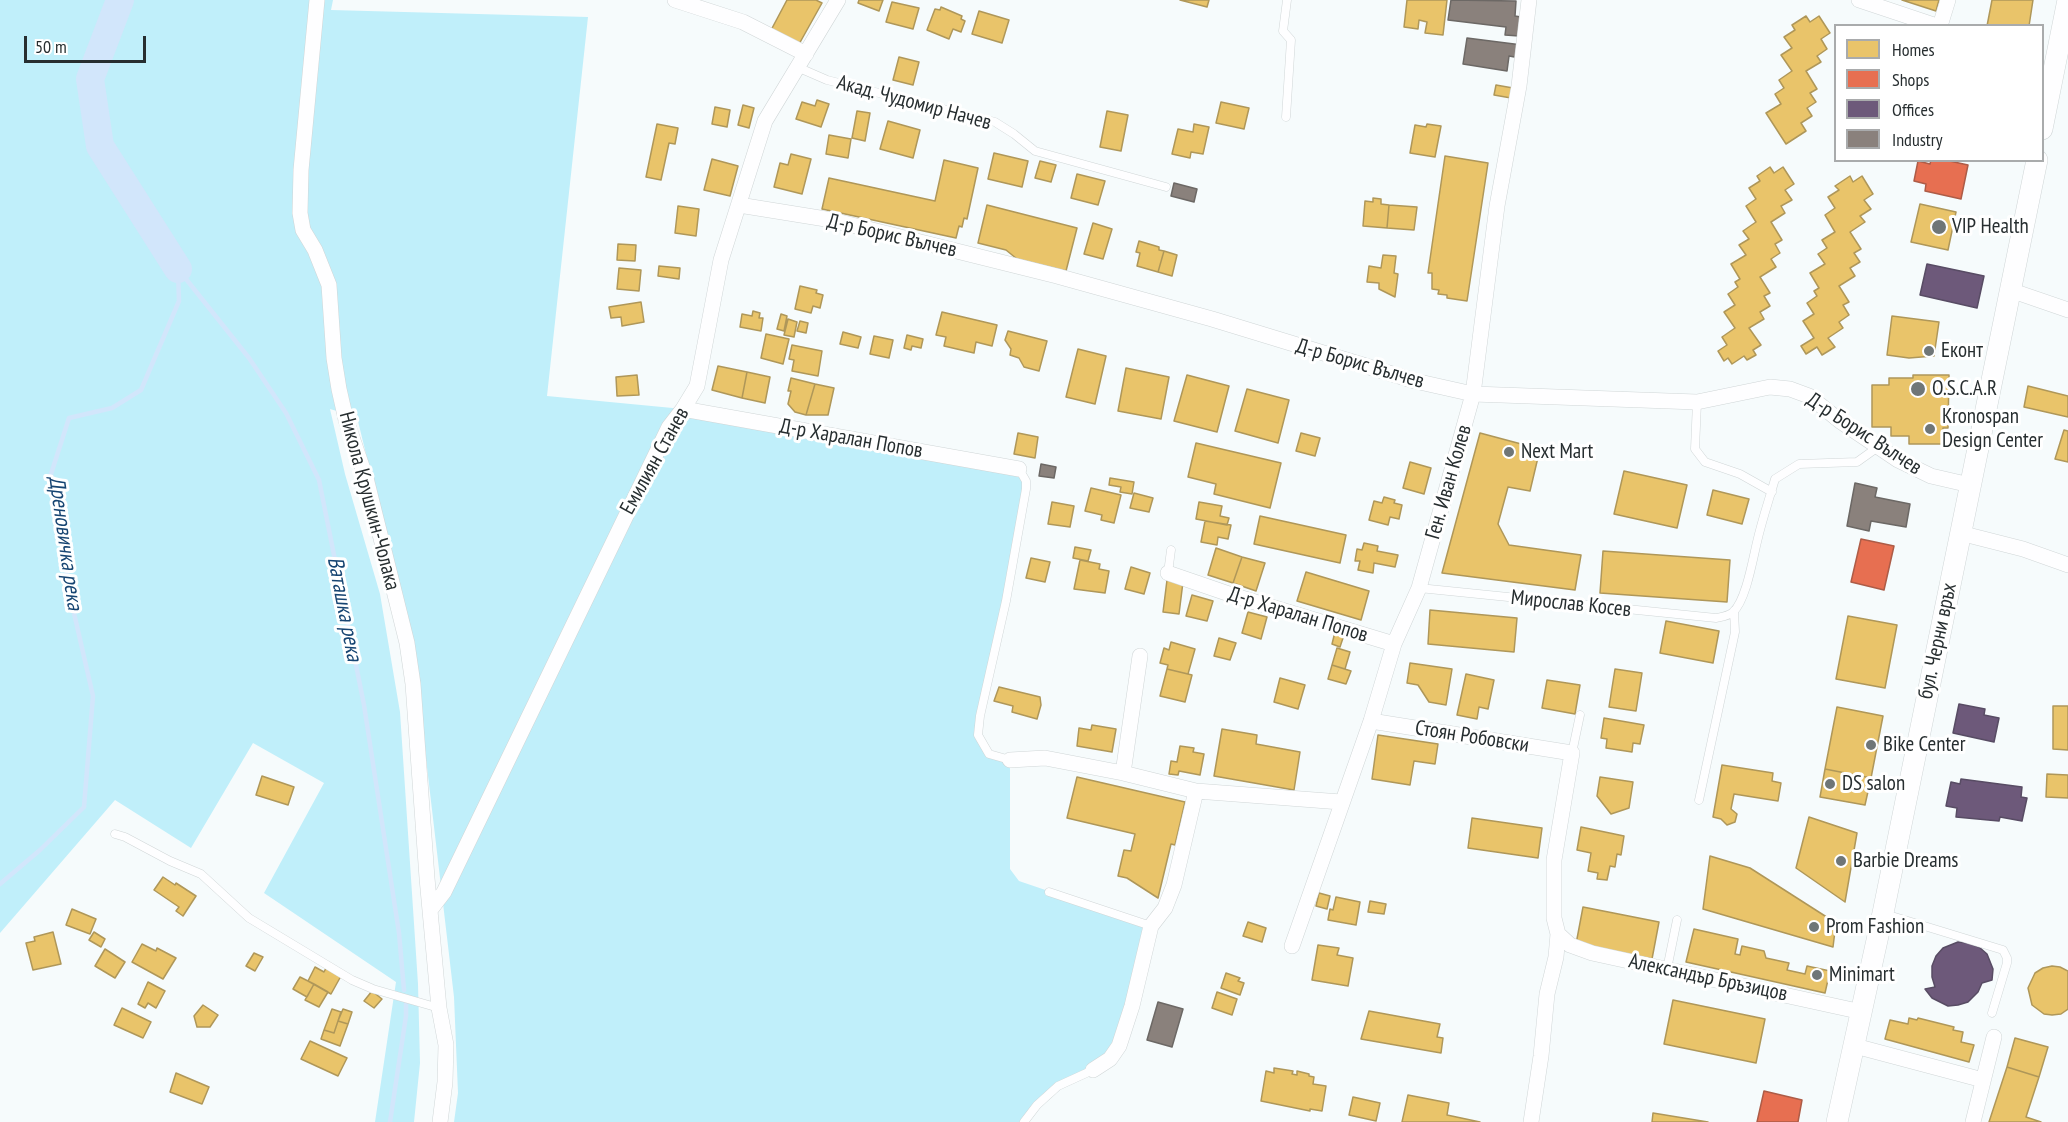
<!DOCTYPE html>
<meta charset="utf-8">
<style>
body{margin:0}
#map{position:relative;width:2068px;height:1122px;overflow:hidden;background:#f6fbfc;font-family:"PT Sans Narrow",sans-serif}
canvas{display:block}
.legend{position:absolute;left:1834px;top:24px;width:210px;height:138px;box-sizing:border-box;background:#fff;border:2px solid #a9abac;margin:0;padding:8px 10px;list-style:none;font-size:18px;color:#272e30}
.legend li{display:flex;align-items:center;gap:12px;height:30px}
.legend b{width:30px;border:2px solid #a9abac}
.scale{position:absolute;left:24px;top:36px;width:122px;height:27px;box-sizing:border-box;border:3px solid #272e30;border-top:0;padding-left:8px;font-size:18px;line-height:21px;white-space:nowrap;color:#272e30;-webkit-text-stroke:4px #fff;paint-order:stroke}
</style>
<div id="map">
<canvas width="2068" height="1122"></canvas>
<ul class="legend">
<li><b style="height:16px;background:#e9c46a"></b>Homes</li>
<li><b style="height:16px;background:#e76f51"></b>Shops</li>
<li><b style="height:16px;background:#6d597a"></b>Offices</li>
<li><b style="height:16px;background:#8a817c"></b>Industry</li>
</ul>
<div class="scale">50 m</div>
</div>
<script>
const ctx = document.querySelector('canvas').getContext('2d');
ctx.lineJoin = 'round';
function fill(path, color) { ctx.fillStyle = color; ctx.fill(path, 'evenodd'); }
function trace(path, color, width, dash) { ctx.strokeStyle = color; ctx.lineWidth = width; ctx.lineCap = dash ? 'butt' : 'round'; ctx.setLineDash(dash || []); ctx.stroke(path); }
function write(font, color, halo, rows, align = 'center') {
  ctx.font = font + ' "PT Sans Narrow",sans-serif'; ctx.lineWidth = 6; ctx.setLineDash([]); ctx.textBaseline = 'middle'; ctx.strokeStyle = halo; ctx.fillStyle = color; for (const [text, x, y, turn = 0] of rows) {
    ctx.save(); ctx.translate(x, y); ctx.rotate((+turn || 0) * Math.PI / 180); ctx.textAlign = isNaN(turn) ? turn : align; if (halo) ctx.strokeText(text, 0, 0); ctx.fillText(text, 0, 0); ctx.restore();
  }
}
fill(new Path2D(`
 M0,0H333L331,10L588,17L547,396L683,409L1019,469L1026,481L978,735L985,750L1010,760V869L1019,881L1151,926L1110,1059L1058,1086L1024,1122H454L458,1093L454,997L413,648L357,417L330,409L345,474L380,594L400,712L418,984L420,1063L414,1122H375L396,982L264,893L324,783L253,743L191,848L115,800L0,933Z`), '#c0effa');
const homes = new Path2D(`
 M787,0H816L822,3L798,46L770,32Z
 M859,0H883L879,11L858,3Z
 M1180,0H1209L1207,7Z
 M1407,0H1447L1443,35L1425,33L1427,22L1419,20L1418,29L1404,27Z
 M1902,0H1939L1936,11Z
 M1992,0H2033L2029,26H1987Z
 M892,2L919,8L913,29L886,22Z
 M941,7L962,16L961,19L965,21L961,32L953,29L949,39L927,30L935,9L940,10Z
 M979,11L1009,20L1002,43L972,34Z
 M1806,16L1810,22L1819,16L1830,33L1821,39L1827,49L1817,56L1821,62L1806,71L1817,89L1810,93L1816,102L1807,108L1812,116L1801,123L1806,131L1786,144L1766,113L1781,104L1775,94L1784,88L1779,80L1792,71L1781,55L1792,48L1784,37L1795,30L1792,25Z
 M899,57L919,62L913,85L893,80Z
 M1496,85L1513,88L1511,98L1494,95Z
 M817,100L829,104L821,127L796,119L802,102L815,106Z
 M1221,102L1249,108L1244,129L1216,123Z
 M743,105L754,108L749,128L738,125Z
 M715,107L730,110L727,127L712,124Z
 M857,111L870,113L865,141L852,138Z
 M1107,111L1128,115L1121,151L1100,147Z
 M888,121L920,130L913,158L880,149Z
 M657,124L678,128L675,144L669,143L661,180L646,177Z
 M1194,124L1209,127L1203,154L1191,152L1190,158L1172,154L1178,129L1193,132Z
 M1427,124L1441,126L1435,157L1410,153L1415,125L1426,127Z
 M829,135L851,139L848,158L826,154Z
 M994,153L1028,161L1022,187L988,179Z
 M791,154L811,159L802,194L774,187L780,163L788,165Z
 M1445,156L1488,163L1467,301L1447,298V295L1438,294L1439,290L1432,289V273H1428Z
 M712,159L738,166L730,196L704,190Z
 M944,160L978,168L967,219L964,218L962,227L959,226L956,238L822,209L829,178L935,201Z
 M1040,161L1056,165L1051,182L1035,178Z
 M1770,167L1774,173L1783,167L1794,184L1785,190L1792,200L1781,206L1785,213L1771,222L1782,240L1775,244L1780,253L1771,259L1776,267L1760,277L1770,293L1764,296L1770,306L1760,312L1764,319L1749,328L1761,345L1753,350L1756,355L1747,360L1744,356L1732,364L1728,358L1724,361L1718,351L1727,345L1722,337L1735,328L1724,312L1735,305L1728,294L1738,287L1735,282L1740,279L1731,264L1746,255L1739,245L1749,239L1743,231L1756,222L1746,206L1756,199L1749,188L1760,181L1757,176Z
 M1077,174L1105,181L1098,205L1071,198Z
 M1850,176L1853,182L1862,176L1873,194L1864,200L1871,209L1860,216L1865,222L1850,232L1861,249L1854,253L1860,262L1850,268L1855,276L1839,286L1849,302L1843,305L1849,315L1839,322L1843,328L1828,338L1835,347L1822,355L1817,347L1806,354L1801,346L1814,338L1803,321L1814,314L1807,303L1817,296L1814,291L1819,288L1810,273L1825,264L1818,254L1827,248L1822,240L1835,232L1825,215L1835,208L1828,197L1839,190L1835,186Z
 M1373,198L1381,199V204L1389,205L1387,228L1363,226L1365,201L1373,202Z
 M1920,204L1956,212L1948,250L1911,242Z
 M987,205L1077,228L1066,271L1017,259L1006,250L978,243Z
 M1389,205L1417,207L1414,230L1387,228Z
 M678,206L699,209L696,236L675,233Z
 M1093,223L1112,229L1103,259L1084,254Z
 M1139,241L1159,247V250L1164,251L1158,272L1137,266L1140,253L1136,252Z
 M618,244L636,245L635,261L617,260Z
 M1164,251L1177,255L1172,276L1158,272Z
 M1383,255L1396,256L1394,273L1398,274L1395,297L1379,289V283L1367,282L1369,266L1381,268Z
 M659,266L680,268L679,279L658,276Z
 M619,268L641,270L639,291L617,289Z
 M800,286L817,290L816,293L823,295L820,308L813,306L811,313L795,309Z
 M641,302L644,322L622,326L621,317L611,318L609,307Z
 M753,311L760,313L759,318H763L761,331L740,327L742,314L752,316Z
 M942,312L997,325L992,346L976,342L974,353L944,346L946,337L936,335Z
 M781,314L787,316L784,331L777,329Z
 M1892,316L1939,322L1934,356L1909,358L1887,355Z
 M788,319L797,322L794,337L784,335Z
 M800,321L808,323L806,333L797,331Z
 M1008,331L1047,341L1039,371L1024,367L1019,358L1010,355L1011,349L1005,340Z
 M843,332L861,337L858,348L840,344Z
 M766,334L789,339L783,364L761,358Z
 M907,335L923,339L921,348L912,346L911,350L904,348Z
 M874,336L893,340L889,358L870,354Z
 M792,345L822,351L818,376L792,371L794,360L789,359Z
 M1078,349L1106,356L1095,404L1066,397Z
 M718,366L747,372L742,398L712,390Z
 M1126,368L1169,377L1161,419L1118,411Z
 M747,372L770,377L765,403L742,398Z
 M637,375L639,395L617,396L616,377Z
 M1187,375L1229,386L1217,432L1174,421Z
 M1913,375H1949L1948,428H1943L1942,444H1909V436H1891V427H1872V385H1889V378H1913Z
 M791,378L815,384L806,415L795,412L788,404L791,391H788Z
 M815,384L834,388L828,415H806Z
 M2028,386L2068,396V417L2024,407Z
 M1247,389L1289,400L1278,443L1235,431Z
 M2064,430L2068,431V462L2055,459Z
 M1018,433L1038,437L1035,458L1014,454Z
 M1301,433L1320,438L1315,456L1296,451Z
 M1480,433L1540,449L1530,491L1508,487L1498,524L1509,545L1581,555L1575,590L1442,573Z
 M1196,443L1281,463L1270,508L1214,494L1216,484L1188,477Z
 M1410,462L1431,468L1424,494L1403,488Z
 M1624,471L1687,485L1677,528L1614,514Z
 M1110,478L1134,482L1132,494L1120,492L1121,487L1109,485Z
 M1091,488L1121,495L1114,523L1101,520L1102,515L1085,511Z
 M1713,490L1749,499L1742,524L1707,515Z
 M1134,493L1153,498L1149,512L1130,508Z
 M1384,497L1395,500L1394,503L1402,505L1399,519L1390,517L1388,525L1369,520L1374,501L1382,503Z
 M1052,502L1074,506L1070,527L1048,524Z
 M1199,502L1222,506L1220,516L1229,518L1227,525L1196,519Z
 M1260,516L1346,535L1340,563L1254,544Z
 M1205,521L1231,525L1228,539L1218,537L1217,545L1201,542Z
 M1364,543L1378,546L1377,551L1398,555L1395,567L1374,563L1373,573L1358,570L1360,561H1355L1357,549L1362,550Z
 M1075,547L1091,550L1088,561L1073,558Z
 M1216,548L1242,557L1233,583L1208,575Z
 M1603,551L1730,560L1727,602L1600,593Z
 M1242,557L1265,563L1256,591L1233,583Z
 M1031,558L1050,562L1045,582L1026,578Z
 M1080,560L1100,564L1099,569L1109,571L1105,593L1074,589Z
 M1131,567L1150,573L1144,594L1125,589Z
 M1306,572L1369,591L1361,620L1297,601Z
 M1167,580L1183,582L1179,614L1163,612Z
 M1192,595L1213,601L1207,621L1186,616Z
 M1430,610L1517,618L1514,652L1428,644Z
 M1248,612L1267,617L1261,639L1242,633Z
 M1848,616L1897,625L1885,688L1836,679Z
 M1666,621L1719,631L1713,663L1660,653Z
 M1335,632L1344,635L1340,647L1332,644Z
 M1219,638L1236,643L1230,660L1214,656Z
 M1171,642L1195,649L1188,674L1167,669L1168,665L1160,663L1164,648L1169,650Z
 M1337,648L1350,652L1345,669L1332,665Z
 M1410,663L1452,669L1446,705L1429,702L1418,685L1407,683Z
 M1332,665L1351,671L1346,684L1328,679Z
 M1167,669L1192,675L1185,702L1160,696Z
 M1615,669L1642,673L1636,711L1609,707Z
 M1466,674L1494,680L1488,709L1479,707L1477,719L1457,715Z
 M1280,678L1305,685L1298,709L1274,702Z
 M1547,680L1580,685L1575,714L1542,708Z
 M999,687L1040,697L1041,705L1037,719L1012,712L1013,706L994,701Z
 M2053,706H2068V750L2053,749Z
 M1837,707L1883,716L1871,778L1825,769Z
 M1604,718L1644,725L1640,744L1633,743L1632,752L1606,748L1607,739L1601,738Z
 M1092,725L1116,729L1112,752L1077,746L1079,728L1091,730Z
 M1222,729L1257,735L1256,744L1300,752L1294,790L1214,776Z
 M1378,735L1438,744L1435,764L1414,761L1410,785L1372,779Z
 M1180,746L1194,748L1193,752L1204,754L1200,775L1179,771L1178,775L1169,774L1171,761L1177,762Z
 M1722,765L1773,773L1772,781L1781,783L1778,801L1734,794L1731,809L1737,814L1735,822L1727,825L1721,819L1713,817Z
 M1825,769L1871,778L1865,805L1820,797Z
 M2047,774L2068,775V798L2046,797Z
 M262,776L294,787L288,805L256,795Z
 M1077,777L1185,802L1175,845L1171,844L1158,898L1127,878L1118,876L1124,850L1131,851L1135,834L1067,818Z
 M1600,777L1633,782L1629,808L1611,814L1597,796Z
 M1809,817L1857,833L1845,902L1796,868Z
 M1472,818L1542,828L1538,858L1468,848Z
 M1581,827L1624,836L1621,855L1617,854L1615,867L1610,866L1607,880L1597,879L1598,873L1588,871L1591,853L1577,850Z
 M1710,856L1750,868L1836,923L1833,947L1703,909Z
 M163,877L175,885L176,883L196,896L183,916L176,911L179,907L154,890Z
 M1319,893L1330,896L1327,909L1316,906Z
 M1336,897L1360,902L1356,925L1328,920L1330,909L1333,910Z
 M1370,901L1386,904L1384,914L1368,912Z
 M1583,907L1659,922L1652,959L1576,944Z
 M72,909L96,919L90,934L66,925Z
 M1248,922L1266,928L1262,942L1243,936Z
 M1694,929L1738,939L1735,954L1740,955L1742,946L1764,951L1766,958L1789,963L1787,970L1805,974L1807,966L1830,971L1825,993L1686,962Z
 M53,932L61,964L33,970L26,943L35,941L34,937Z
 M94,932L105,939L101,947L89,940Z
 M142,944L156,951L157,948L176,958L163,979L132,962Z
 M1318,945L1339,948L1337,955L1353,958L1348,986L1312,980Z
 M105,949L125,962L115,978L95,966Z
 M254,953L263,957L255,971L246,966Z
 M2052,966L2060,967L2068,971V1009L2061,1014L2052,1015L2044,1014L2032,1005L2028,988L2035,973L2043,968Z
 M315,967L324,972L326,968L341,976L331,994L308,981Z
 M1226,973L1240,978L1238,981L1244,983L1240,995L1221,988Z
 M300,977L314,984L307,997L293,989Z
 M148,982L165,991L156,1008L148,1003L145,1008L138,1004Z
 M314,984L328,992L319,1007L305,1000Z
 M372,991L382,999L374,1008L364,1001Z
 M1217,992L1237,999L1232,1015L1212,1008Z
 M1673,1000L1765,1019L1756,1063L1664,1044Z
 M203,1005L218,1015L210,1027H197L194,1016Z
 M122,1008L151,1022L143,1038L114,1025Z
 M332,1009L341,1012L334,1033L324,1030Z
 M343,1009L352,1012L348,1024L338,1021Z
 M1369,1011L1440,1024L1437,1037L1443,1038L1441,1053L1361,1039Z
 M1909,1018L1917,1020L1918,1018L1954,1027L1953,1030L1963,1032L1961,1042L1974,1045L1969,1062L1885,1039L1890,1020L1908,1024Z
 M338,1021L348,1024L340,1046L321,1039L324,1030L334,1033Z
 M2015,1038L2048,1047L2039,1077L2007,1067Z
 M310,1041L347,1058L338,1076L301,1059Z
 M2007,1067L2039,1077L2026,1117L2041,1122H1989Z
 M1274,1068L1293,1071L1292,1074L1297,1075V1071L1309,1074V1076L1314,1077L1313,1084L1326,1086L1322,1111L1310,1109V1111L1261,1101L1266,1071L1274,1073Z
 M176,1073L209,1087L202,1104L170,1092Z
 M1408,1095L1449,1103L1447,1115L1480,1122H1402Z
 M1353,1097L1380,1103L1376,1121L1349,1115Z
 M1653,1113L1708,1122H1652Z`);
fill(homes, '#e9c46a');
trace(homes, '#af9759', 1.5);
const shops = new Path2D(`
 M1931,160H1945L1968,165L1961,199L1925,191L1926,184L1914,181L1918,161L1930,164Z
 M1861,539L1894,546L1884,590L1851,582Z
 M1764,1091L1802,1100L1798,1122H1757Z`);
fill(shops, '#e76f51');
trace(shops, '#ad5c47', 1.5);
const offices = new Path2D(`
 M1927,264L1984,276L1977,308L1920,295Z
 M1959,704L1985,709L1984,715L1999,718L1994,742L1953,733Z
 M1961,779L2022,787L2021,797L2027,798L2022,821L2000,817L1999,821L1956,817L1957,808L1946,806L1951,782L1960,784Z
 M1958,942L1969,943L1979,947L1987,954L1993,969L1992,980L1982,983L1978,992L1968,1002L1958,1005L1948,1006L1932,998L1925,989L1935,987L1932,977V966L1936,956L1943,948Z`);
fill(offices, '#6d597a');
trace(offices, '#584c64', 1.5);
const industry = new Path2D(`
 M1451,0L1516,1L1515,16L1521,17L1519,36L1505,35L1506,27L1448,20Z
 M1467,38L1522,45L1520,58L1509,56L1507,71L1463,64Z
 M1174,183L1197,189L1194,202L1171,196Z
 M1041,464L1056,467L1054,478L1039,476Z
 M1855,483L1877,488L1875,497L1910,504L1906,527L1871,521L1869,531L1847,526Z
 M1158,1002L1183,1009L1172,1047L1147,1040Z`);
fill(industry, '#8a817c');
trace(industry, '#6c6865', 1.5);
trace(new Path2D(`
 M178,269L249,358L286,413L319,480L364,705L399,933L404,990
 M0,884L40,850L84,807L93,696L71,600L51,474L69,418L112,408L141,390L179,301L178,269
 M390,1122L406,1016V1004`), '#d2e6fb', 4.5);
trace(new Path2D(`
 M120,0L90,79L100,146L178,269`), '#d2e6fb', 28);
const lane = new Path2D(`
 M797,67L827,80L995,122L1014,134L1035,151L1166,187
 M1286,117L1291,40L1283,31L1287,0
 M1697,402L1695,449L1705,462L1740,474L1772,492
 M1168,573L1171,550
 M1419,588L1716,618C1721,617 1729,616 1733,612C1746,601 1753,558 1757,542C1762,520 1769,500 1775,479L1799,464L1857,462L1878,447
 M1572,753L1580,715
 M1010,760L989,754L978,735L980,716L1006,601L1026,489V481L1019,469
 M1699,800L1735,632L1734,611
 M115,834L125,837L170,861L201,874L249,918L352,980L373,989L439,1008
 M1049,892L1151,926
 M1885,914L2003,950L2007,958V963L1992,1013
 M1667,969L1677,920
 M1024,1122L1037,1105L1058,1086L1093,1070`);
const street = new Path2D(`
 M317,0L301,170L300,213L303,230L315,250L329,285L334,358L339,389L346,420L366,478L407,643L413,684L427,878L439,1008L446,1045L445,1082L440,1122
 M675,0L743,22L806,54
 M1859,0L1937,26
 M1940,26L1948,0
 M739,205L832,220L1057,276L1212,319L1415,381L1473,394L1697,402L1770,387L1790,389L1809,396L1840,421L1898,460L1931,476L1970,485
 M2010,290L2068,310
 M683,409L1019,469
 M1960,533L2023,549L2068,565
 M1168,573L1235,596L1394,644
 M1371,721L1572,753L1554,860V918L1558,934L1570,945L1592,953L1862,1012
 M1010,760L1045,758L1123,773L1196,791L1341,802
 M1123,773L1140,656
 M431,909L444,892L669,427L683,409L697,386L721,260L765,121L838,0
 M1292,946L1371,721L1394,644L1419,588L1473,394L1497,206L1519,86L1529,0
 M1855,1046L1983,1080
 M1093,1070L1110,1059L1119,1046L1132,1006L1151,926L1165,908L1174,885L1196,791
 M1531,1122L1541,1056L1547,994L1556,957L1558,934
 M1973,1122L1994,1037`);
const secondary = new Path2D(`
 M2042,129L2068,0
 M1837,1122L1883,913L2037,160`);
trace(lane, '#d0d6d7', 9);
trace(street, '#d0d6d7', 16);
trace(secondary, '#d0d6d7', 22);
trace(lane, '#fefeff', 8);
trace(street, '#fefeff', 15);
trace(secondary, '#fefeff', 21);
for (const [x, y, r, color] of [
 [1939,227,8,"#6f7677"],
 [1929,351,6,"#6f7677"],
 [1918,389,8,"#6f7677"],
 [1930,429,6,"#6f7677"],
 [1509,452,6,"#6f7677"],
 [1871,745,6,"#6f7677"],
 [1830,784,6,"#6f7677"],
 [1841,861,6,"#6f7677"],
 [1814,927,6,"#6f7677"],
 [1817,975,6,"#6f7677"]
]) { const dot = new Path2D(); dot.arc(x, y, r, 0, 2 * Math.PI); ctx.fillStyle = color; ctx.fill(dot); trace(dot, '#fff', 2); }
write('21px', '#272e30', '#fff', [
 ["Акад. Чудомир Начев",914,103,15],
 ["Д-р Борис Вълчев",892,236,13],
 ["Д-р Борис Вълчев",1360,364,16],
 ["Д-р Борис Вълчев",1864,434,33],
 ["Д-р Харалан Попов",851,439,10],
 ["Емилиян Станев",655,461,-61],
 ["Ген. Иван Колев",1449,482,-74],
 ["Никола Крушкин-Чолака",369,501,75],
 ["Мирослав Косев",1571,604,6],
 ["Д-р Харалан Попов",1298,615,17],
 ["бул. Черни връх",1938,641,-78],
 ["Стоян Робовски",1472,737,9],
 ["Александър Бръзицов",1708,978,12]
]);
write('21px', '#272e30', '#fff', [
 ["VIP Health",1952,227],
 ["Еконт",1941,351],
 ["O.S.C.A.R",1932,389],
 ["Kronospan",1942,417],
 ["Design Center",1942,441],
 ["Next Mart",1521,452],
 ["Bike Center",1883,745],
 ["DS salon",1842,784],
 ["Barbie Dreams",1853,861],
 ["Prom Fashion",1826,927],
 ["Minimart",1829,975]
], 'left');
write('italic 22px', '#174572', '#fff', [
 ["Дреновичка река",65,543,82],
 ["Ваташка река",344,609,79]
]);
</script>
